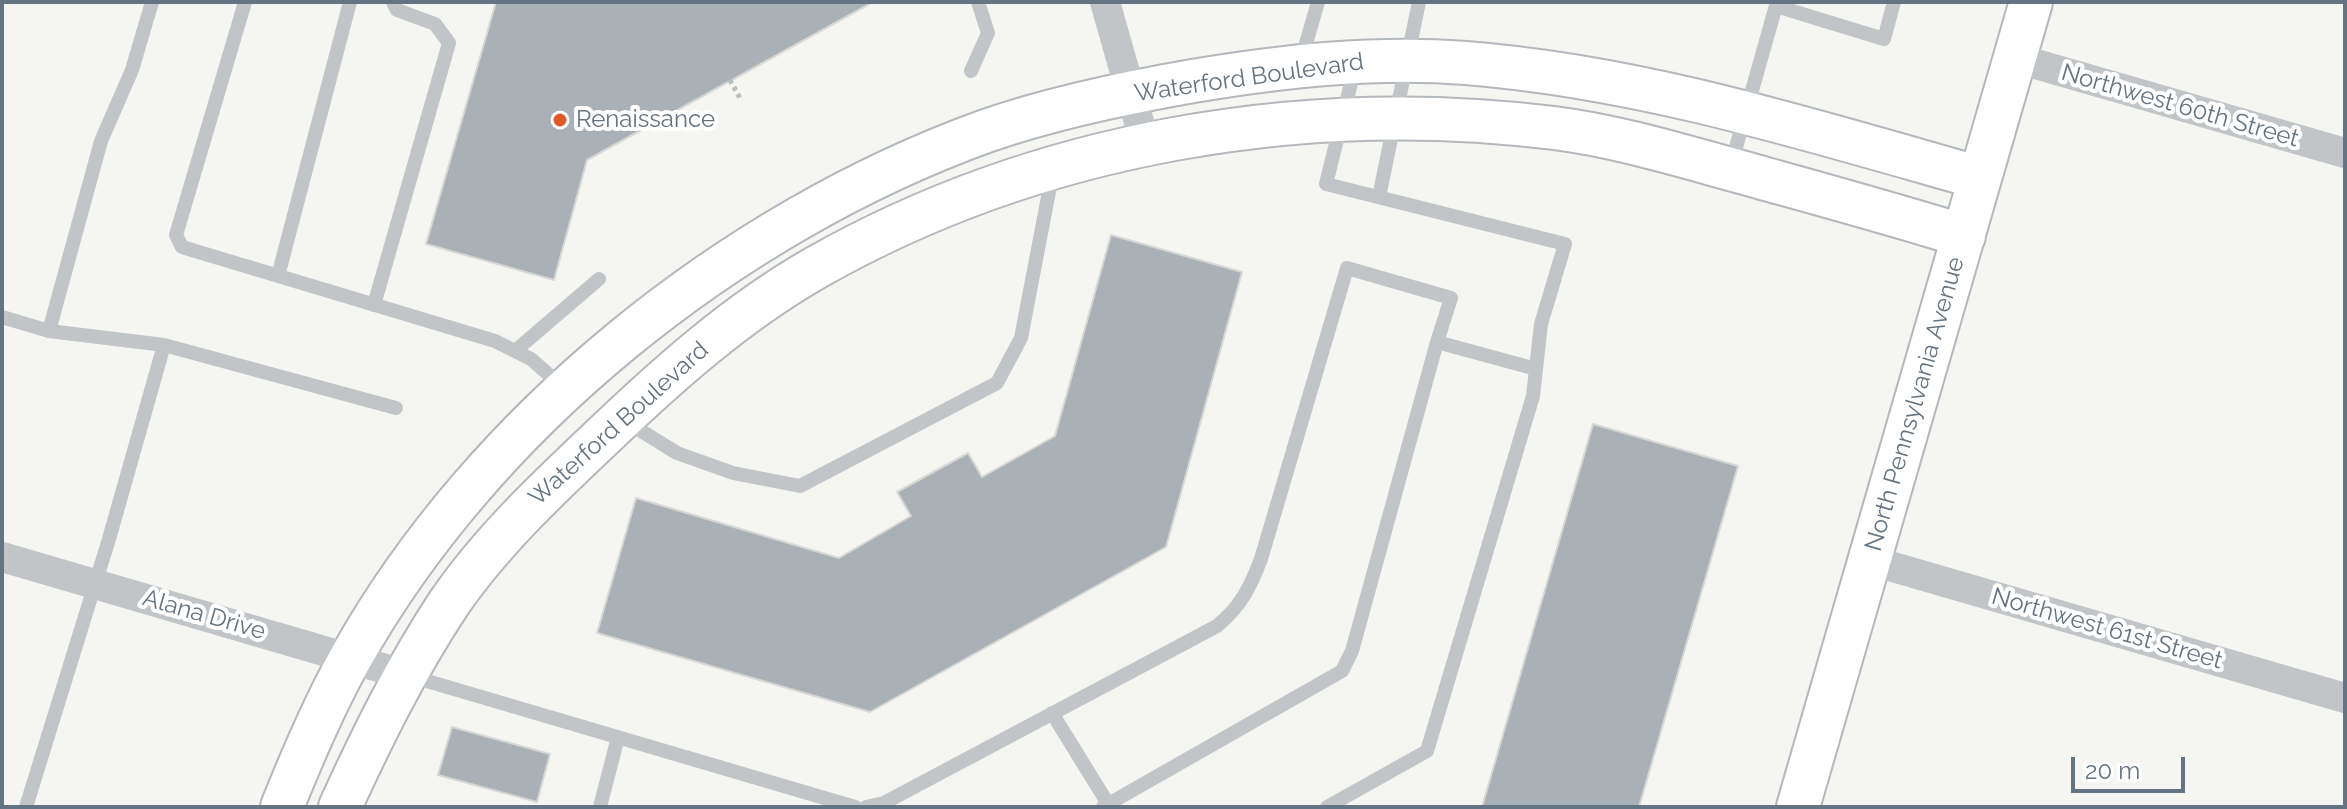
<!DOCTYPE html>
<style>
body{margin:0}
#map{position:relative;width:2347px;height:809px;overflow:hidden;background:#f5f5f2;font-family:Raleway,sans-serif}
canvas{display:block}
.frame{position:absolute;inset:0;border:4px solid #657482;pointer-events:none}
.scale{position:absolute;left:2071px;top:757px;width:114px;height:36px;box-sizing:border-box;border:4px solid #657482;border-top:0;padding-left:10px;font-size:24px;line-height:28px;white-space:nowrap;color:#657482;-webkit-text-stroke:6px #fff;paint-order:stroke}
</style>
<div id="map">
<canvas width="2347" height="809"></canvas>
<div class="frame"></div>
<div class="scale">20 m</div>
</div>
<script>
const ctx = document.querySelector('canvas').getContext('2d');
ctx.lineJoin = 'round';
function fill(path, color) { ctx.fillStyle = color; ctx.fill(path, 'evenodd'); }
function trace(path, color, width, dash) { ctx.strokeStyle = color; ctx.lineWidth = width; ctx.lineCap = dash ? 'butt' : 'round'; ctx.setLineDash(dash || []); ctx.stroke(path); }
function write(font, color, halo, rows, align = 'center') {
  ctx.font = font + ' Raleway,sans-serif'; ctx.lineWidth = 8; ctx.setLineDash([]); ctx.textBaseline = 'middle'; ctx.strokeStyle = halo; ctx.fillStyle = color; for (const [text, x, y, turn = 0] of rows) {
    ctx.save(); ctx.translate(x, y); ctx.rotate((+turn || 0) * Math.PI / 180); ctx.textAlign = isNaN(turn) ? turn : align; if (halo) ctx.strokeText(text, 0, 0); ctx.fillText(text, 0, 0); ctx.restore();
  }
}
const building = new Path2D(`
 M496,2H873L587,160L554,280L426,244Z
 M1111,235L1242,272L1166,547L870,712L597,633L636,498L839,558L911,516L897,492L968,453L982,477L1055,436Z
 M1593,424L1738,466L1639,807H1482Z
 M452,727L550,754L537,802L438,775Z`);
fill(building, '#aab1b6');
trace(building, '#d7d7d5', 2);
const secondary = new Path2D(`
 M282,807C302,757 323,707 350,659C482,422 731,223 986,131C1052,108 1124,93 1193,81C1283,66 1374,56 1466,63C1643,77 1810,130 1980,178
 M340,807C372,737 406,668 449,603C491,542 545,491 599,440C666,376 736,313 817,267C1038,142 1303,97 1554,128C1617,136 1679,155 1741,172C1816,193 1890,213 1964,236
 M1798,807L2031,2`);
trace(secondary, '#b3b8bc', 46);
trace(new Path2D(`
 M730,80L741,100`), '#bbbdbf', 5, [4, 4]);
trace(new Path2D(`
 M245,2L176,235L182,247L495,341L531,359L563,387
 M1776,6L1884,39L1894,2
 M1301,61L1318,2
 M971,71L988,33L978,2
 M1731,165L1777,2
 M1379,197L1419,2
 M278,276L350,2
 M374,305L449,43L435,24L397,10L393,2
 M2,317L49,331L164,345L396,408
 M49,331L101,141L132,70L152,2
 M515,351L599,279
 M625,421L677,453L733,473L800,486L997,383L1021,338L1052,176
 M410,676L855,807
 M1052,713L1110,807
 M26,807L109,539L164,345
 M600,807L618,737
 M866,807L884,803L1217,626C1241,606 1250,588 1261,559L1347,268L1451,298L1437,342L1536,369
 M1103,807L1342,671L1352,651L1437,342
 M1327,807L1427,751L1533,396L1541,324L1565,244L1326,184L1355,67`), '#c1c5c8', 14);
trace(new Path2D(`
 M1105,2L1145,143
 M2015,58L2345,153
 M2,557L406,675
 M1869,560L2345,698`), '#c1c5c8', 30);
trace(secondary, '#fff', 42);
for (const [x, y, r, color] of [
 [560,120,8,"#de5829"]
]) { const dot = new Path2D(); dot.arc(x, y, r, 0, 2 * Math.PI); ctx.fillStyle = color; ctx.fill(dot); trace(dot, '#fff', 3); }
write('24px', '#657482', '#fff', [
 ["Waterford Boulevard",1249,78,-8],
 ["Northwest 60th Street",2180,106,16],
 ["North Pennsylvania Avenue",1915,404,-74],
 ["Waterford Boulevard",619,424,-42],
 ["Alana Drive",204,615,16],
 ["Northwest 61st Street",2107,629,16]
]);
write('24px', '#657482', '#fff', [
 ["Renaissance",576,120]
], 'left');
</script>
